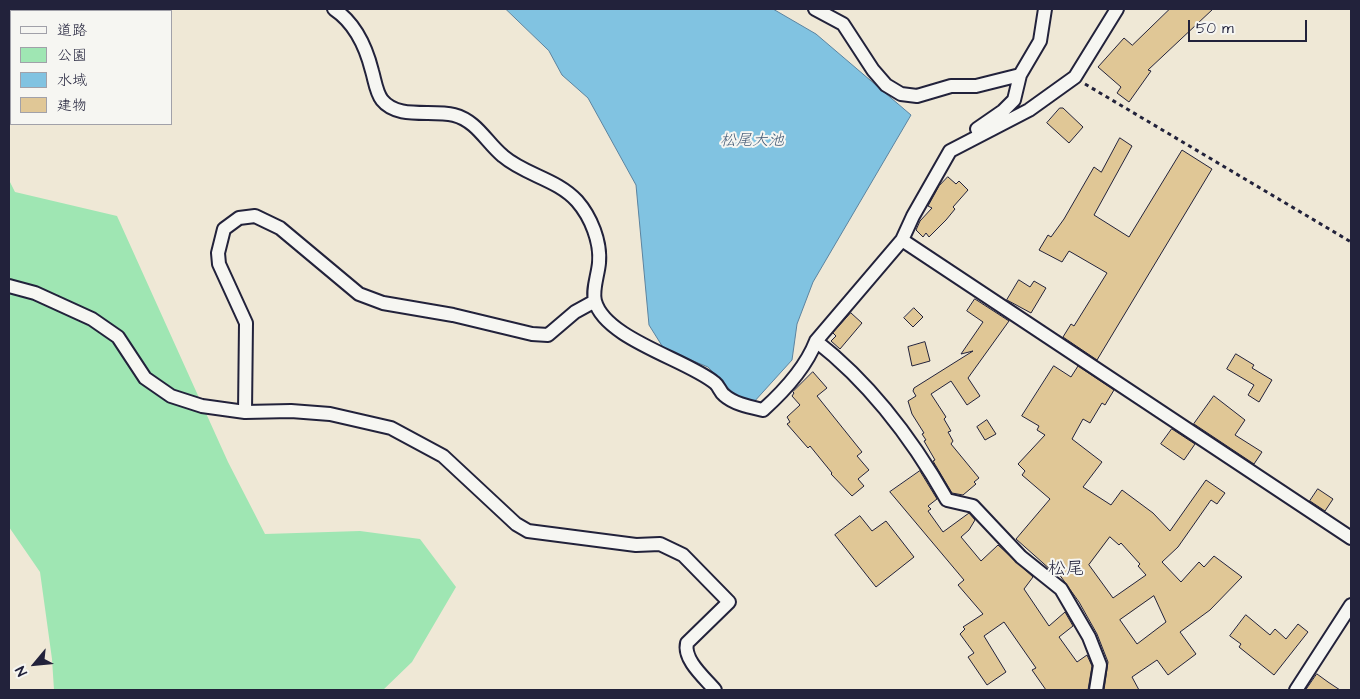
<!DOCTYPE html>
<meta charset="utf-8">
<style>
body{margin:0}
#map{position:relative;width:1360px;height:699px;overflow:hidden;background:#efe8d6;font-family:"Architects Daughter","Klee One",sans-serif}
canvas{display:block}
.frame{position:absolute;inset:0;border:10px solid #22223b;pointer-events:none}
.legend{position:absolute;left:10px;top:10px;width:162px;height:115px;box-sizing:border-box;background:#f6f6f2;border:1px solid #a1a1a9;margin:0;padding:6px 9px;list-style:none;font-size:15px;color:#22223b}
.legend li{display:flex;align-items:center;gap:10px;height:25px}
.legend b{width:25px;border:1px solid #a1a1a9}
.north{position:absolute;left:10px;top:639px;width:50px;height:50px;-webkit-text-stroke:4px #f6f6f2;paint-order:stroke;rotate:242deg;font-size:14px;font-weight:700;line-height:20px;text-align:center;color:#22223b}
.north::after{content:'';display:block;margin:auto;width:18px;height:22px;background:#22223b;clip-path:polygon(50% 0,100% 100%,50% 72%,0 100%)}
.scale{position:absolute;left:1188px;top:20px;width:119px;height:22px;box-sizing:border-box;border:2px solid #22223b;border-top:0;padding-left:6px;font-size:15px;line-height:18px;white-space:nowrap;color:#22223b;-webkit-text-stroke:4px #f6f6f2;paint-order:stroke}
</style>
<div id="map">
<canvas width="1360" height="699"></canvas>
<div class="frame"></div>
<ul class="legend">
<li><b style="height:6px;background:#f6f6f2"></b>道路</li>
<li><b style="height:14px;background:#9fe6b3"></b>公園</li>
<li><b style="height:14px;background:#81c3e1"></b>水域</li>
<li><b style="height:14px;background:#e0c796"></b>建物</li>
</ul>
<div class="north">N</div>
<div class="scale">50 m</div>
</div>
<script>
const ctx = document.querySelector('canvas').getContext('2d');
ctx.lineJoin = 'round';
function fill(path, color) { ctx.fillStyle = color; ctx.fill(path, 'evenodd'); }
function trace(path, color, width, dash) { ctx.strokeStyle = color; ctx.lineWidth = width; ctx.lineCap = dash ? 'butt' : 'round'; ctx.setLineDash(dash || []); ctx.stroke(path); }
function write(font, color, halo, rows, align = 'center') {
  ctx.font = font + ' "Architects Daughter","Klee One",sans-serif'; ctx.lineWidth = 4; ctx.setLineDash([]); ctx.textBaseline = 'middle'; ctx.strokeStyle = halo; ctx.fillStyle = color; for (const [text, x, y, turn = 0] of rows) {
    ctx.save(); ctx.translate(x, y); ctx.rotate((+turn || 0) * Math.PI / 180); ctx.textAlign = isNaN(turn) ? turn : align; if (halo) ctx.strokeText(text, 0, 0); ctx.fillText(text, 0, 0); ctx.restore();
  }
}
fill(new Path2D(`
 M9,180L15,192L117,216L228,462L265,534L360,531L420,539L456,587L412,662L383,690H54L52,659L40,572L9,527Z`), '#9fe6b3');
const water = new Path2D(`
 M506,9H773L816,34L911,115L813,282L797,324L792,360L753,403L737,397L708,367L664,349L649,325L636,185L588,98L562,75L549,51Z`);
fill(water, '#81c3e1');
trace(water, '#5b839f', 1);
const building = new Path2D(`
 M1170,9H1213L1148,70L1151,71L1129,102L1117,93L1121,87L1098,67L1124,38L1132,45Z
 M1060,108H1063L1083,127L1069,143L1047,123Z
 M1120,138L1132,146L1094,215L1129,237L1182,150L1212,169L1097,360L1063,337L1071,324L1074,326L1107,273L1069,251L1062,262L1039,250L1048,235L1051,237L1064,219L1094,167L1101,172Z
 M948,177L956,184L959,181L968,190L953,207L955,209L946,220L929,237L926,233L923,237L916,230L920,221L932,208L928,206L939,186Z
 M1019,280L1030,287L1034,281L1046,288L1031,313L1007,300Z
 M975,299L1009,321L968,378L980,396L967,405L951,381L931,394L946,417L944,419L951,431L948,432L953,441L951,444L979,478L974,482L976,484L963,495L952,493L933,461L935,460L924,441L926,440L922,434L924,433L912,414L908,401L916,396L913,391L914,388L973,351L961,354L983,322L967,311Z
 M914,308L923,317L913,327L904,318Z
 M851,313L862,323L840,349L831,341L836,336L833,333Z
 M925,342L930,361L912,366L908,347Z
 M1236,354L1254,365L1252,368L1272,380L1259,402L1248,395L1254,385L1227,369Z
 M1054,366L1071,377L1078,366L1114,390L1105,405L1102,403L1090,423L1083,419L1072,439L1102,462L1083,487L1111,505L1122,490L1153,513L1170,531L1206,480L1225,493L1217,504L1211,500L1178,547L1162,562L1181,582L1199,562L1204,567L1214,556L1242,577L1210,610L1180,632L1196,654L1168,675L1157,660L1132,677L1139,690H1104L1108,662L1097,634L1079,602L1054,567L1052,571L1016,539L1050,499L1022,475L1025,471L1018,464L1045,435L1037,430L1039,426L1022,416ZM1110,537L1119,545L1121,543L1140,564L1138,566L1146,575L1113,598L1089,565ZM1154,596L1166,622L1137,644L1120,620Z
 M813,372L827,388L817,396L862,452L857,456L869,470L858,479L864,486L852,496L831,474L832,473L810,446L808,448L787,424L790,422L787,417L800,405L792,396L794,393L793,392Z
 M1214,396L1245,420L1235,435L1262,452L1254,464L1194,424Z
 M987,420L996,434L985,440L977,427Z
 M1172,429L1195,444L1184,460L1161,444Z
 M920,471L937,499L928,506L931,509L928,511L943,532L969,513L975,520L969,530L961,537L981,561L998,545L1033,577L1024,589L1049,626L1065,612L1073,626L1059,637L1077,662L1087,655L1092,666L1088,690H1046L1032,670L1036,668L1004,622L984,636L1006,672L987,685L968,657L974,653L960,634L965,629L963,627L983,614L958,585L964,580L890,492Z
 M1318,489L1333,499L1325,511L1310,501Z
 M860,516L872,531L886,521L914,557L876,587L835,535Z
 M1246,615L1270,635L1275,629L1286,639L1298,624L1308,632L1274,675L1239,647L1241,644L1230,636Z
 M1317,674L1328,682L1340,690H1306Z`);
fill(building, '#e0c796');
trace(building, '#22223b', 1);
const minor = new Path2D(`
 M334,9C355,23 366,47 372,71C375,81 376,92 382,100C398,120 432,109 454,115C477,121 486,142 503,156C525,175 557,179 577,201C591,217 601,242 599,263C598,275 592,290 595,301C605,339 688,360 715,383C719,386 720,392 724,395C734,404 750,407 763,410C783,392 806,367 816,341L902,240L913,216L950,151L1029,110L1075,77L1117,9
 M815,9L843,24L873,70L886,85L901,94L917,96L951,86H976L1020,75
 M977,129L1003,111L1014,100L1020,75L1040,41L1045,9
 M902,240L1351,538
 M9,286L35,293L92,319L118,337L145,378L171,396L202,406L245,412L291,411L330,414L391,428L443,456L516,524L528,531L636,545L660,544L683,555L729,602L687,643C683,660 705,678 715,690
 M816,341C870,383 913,440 947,500L973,506L1021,557L1061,589L1089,637L1100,665L1096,690
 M245,412L246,323L219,264L218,253L224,229L239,218L255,216L280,228L359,294L383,303L453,315L532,334L548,335L575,312L595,301
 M1296,690L1351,605`);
trace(minor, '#22223b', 16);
trace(new Path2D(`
 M1085,84L1351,242`), '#22223b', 3, [4, 4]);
trace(minor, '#f6f6f2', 12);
write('italic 16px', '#435a75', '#f6f6f2', [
 ["松尾大池",752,142]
]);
write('18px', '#22223b', '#f6f6f2', [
 ["松尾",1066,570]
]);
</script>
